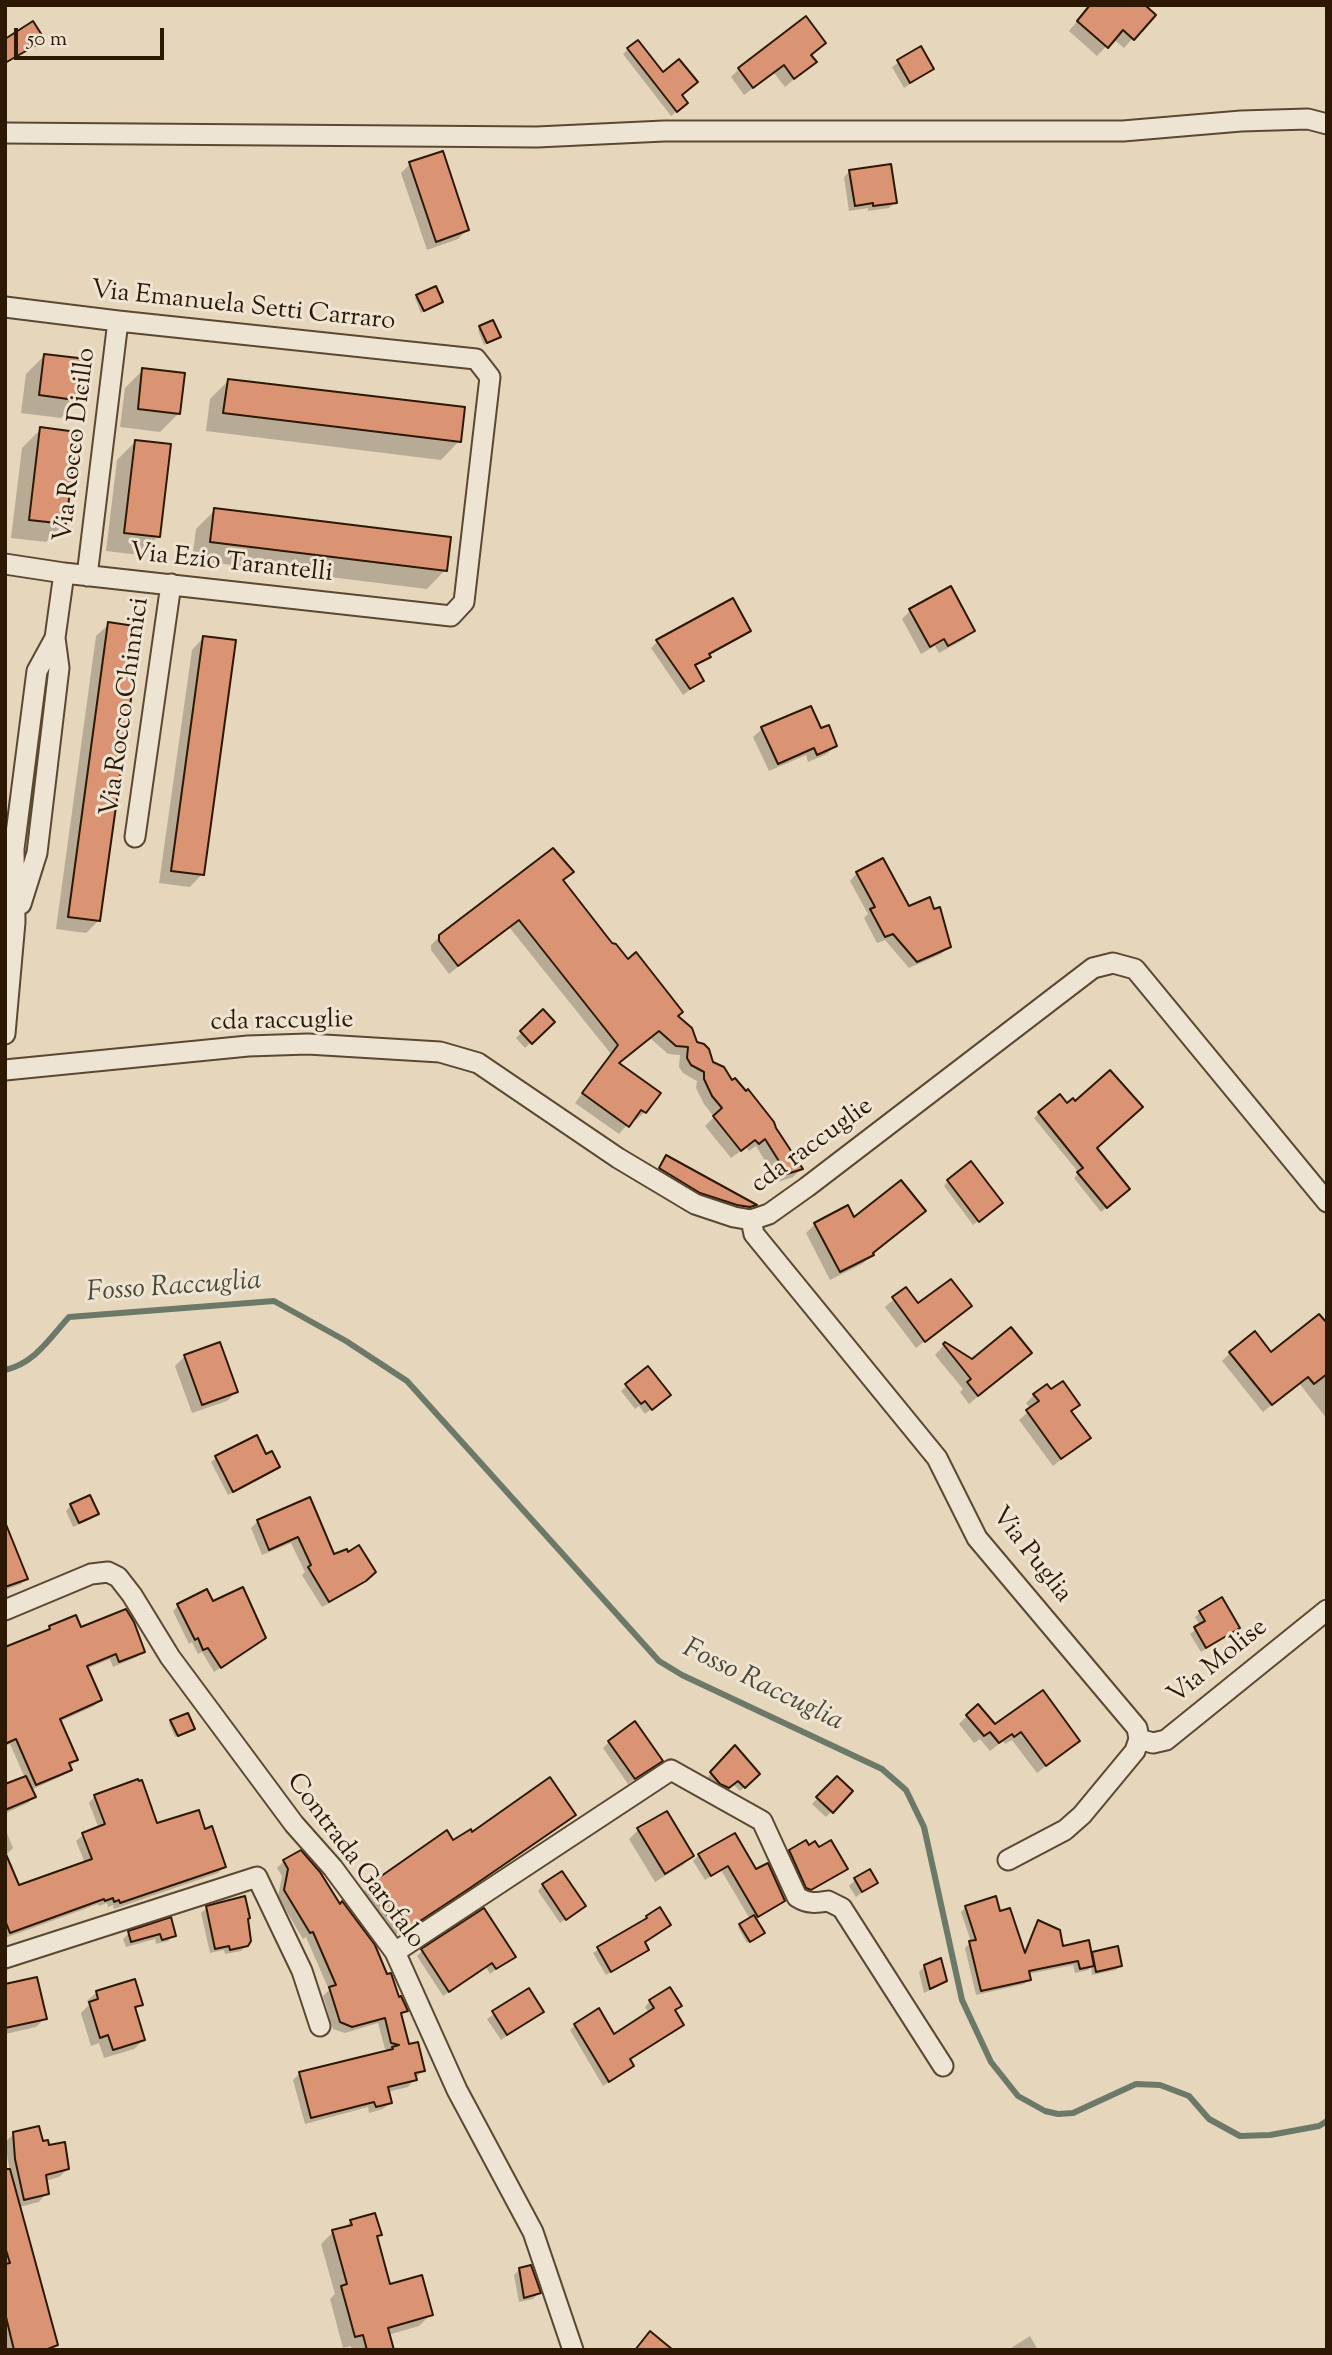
<!DOCTYPE html>
<style>
body{margin:0}
#map{position:relative;width:1332px;height:2355px;overflow:hidden;background:#e5d6bc;font-family:"Sorts Mill Goudy",serif}
canvas{display:block}
.frame{position:absolute;inset:0;border:7px solid #2d1803;pointer-events:none}
.scale{position:absolute;left:14px;top:28px;width:150px;height:32px;box-sizing:border-box;border:4px solid #2d1803;border-top:0;padding-left:9px;font-size:21px;line-height:24px;white-space:nowrap;color:#2d1803;-webkit-text-stroke:5px #eee4d3;paint-order:stroke}
</style>
<div id="map">
<canvas width="1332" height="2355"></canvas>
<div class="frame"></div>
<div class="scale">50 m</div>
</div>
<script>
const ctx = document.querySelector('canvas').getContext('2d');
ctx.lineJoin = 'round';
function fill(path, color) { ctx.fillStyle = color; ctx.fill(path, 'evenodd'); }
function trace(path, color, width, dash) { ctx.strokeStyle = color; ctx.lineWidth = width; ctx.lineCap = dash ? 'butt' : 'round'; ctx.setLineDash(dash || []); ctx.stroke(path); }
function write(font, color, halo, rows, align = 'center') {
  ctx.font = font + ' "Sorts Mill Goudy",serif'; ctx.lineWidth = 6; ctx.setLineDash([]); ctx.textBaseline = 'middle'; ctx.strokeStyle = halo; ctx.fillStyle = color; for (const [text, x, y, turn = 0] of rows) {
    ctx.save(); ctx.translate(x, y); ctx.rotate((+turn || 0) * Math.PI / 180); ctx.textAlign = isNaN(turn) ? turn : align; if (halo) ctx.strokeText(text, 0, 0); ctx.fillText(text, 0, 0); ctx.restore();
  }
}
fill(new Path2D(`
 M1085,12L1153,15L1124,48L1113,39L1097,56L1069,31Z
 M920,48L932,69L904,88L892,67Z
 M628,49L663,74L680,95L681,108L671,116L623,54Z
 M810,56L815,62L785,87L774,73L744,95L731,77L739,69Z
 M410,164L467,230L458,239L427,250L401,173Z
 M850,171L895,202L889,208L868,211V208L849,211L844,177Z
 M417,296L441,302L421,313L415,298Z
 M480,327L499,337L484,345L478,330Z
 M44,356L80,400L61,418L21,413L26,374Z
 M143,370L179,413L160,432L120,427L125,388Z
 M228,381L459,441L441,460L206,431L210,399Z
 M41,429L64,524L46,542L11,538L22,448Z
 M135,442L158,536L140,555L106,551L117,460Z
 M215,510L445,570L427,589L192,560L196,529Z
 M732,600L749,631L742,637L709,655L694,667L702,681L683,695L651,648L657,642Z
 M910,611L973,631L965,639L939,653L935,646L921,654L902,619Z
 M109,624L98,921L86,933L56,929L96,636Z
 M204,637L202,874L190,887L159,883L192,650Z
 M762,729L820,731L835,745L827,754L808,762L806,755L769,771L753,737Z
 M571,872L562,881L611,945L676,1017L711,1064L801,1169L793,1177L778,1182L756,1146L749,1151L746,1147L731,1158L705,1126L714,1117L704,1104L696,1088L697,1081L683,1073L679,1067L680,1055L668,1054L650,1038L618,1064L645,1112L636,1120L633,1118L619,1134L575,1103L611,1054L509,927L449,974L431,950V945L440,936Z
 M857,873L908,908L949,946L941,954L909,968L885,940L877,943L864,918L868,914L850,881Z
 M543,1012L552,1022L525,1048L516,1038Z
 M1039,1113L1095,1148L1123,1194L1101,1212L1074,1178L1079,1173L1034,1118Z
 M666,1157L754,1205L743,1212L694,1198L655,1174Z
 M948,1181L996,1207L973,1225L944,1186Z
 M815,1224L871,1254L872,1255L862,1264L830,1280L806,1233Z
 M905,1290L917,1306H970L916,1348L885,1307Z
 M945,1344L972,1361L1020,1362L969,1404L960,1392L963,1389L935,1355Z
 M1327,1350V1419L1299,1383L1263,1412L1222,1361L1230,1353L1271,1354Z
 M185,1356L236,1392L227,1401L192,1413L175,1366Z
 M627,1385L663,1400L645,1414L639,1406L635,1409L621,1391Z
 M1051,1392L1078,1404L1070,1412L1088,1438L1053,1466L1019,1420L1031,1409L1026,1403L1034,1395Z
 M256,1437L265,1457L278,1467L274,1471L228,1495L211,1462L216,1458Z
 M310,1499L333,1556L374,1572L357,1588L322,1607L302,1575L305,1572L291,1543L262,1555L251,1528L258,1521Z
 M71,1505L97,1513L91,1519L73,1527L66,1511Z
 M5,1554L26,1578L21,1584L5,1590Z
 M212,1603L264,1638L214,1672L202,1652L198,1654L192,1642L189,1644L173,1611L178,1606Z
 M1200,1612L1237,1628L1201,1652L1190,1634L1200,1626L1195,1617Z
 M50,1628L80,1629L143,1651L137,1657L113,1667L110,1659L86,1669L100,1700L94,1706L59,1722L76,1759L64,1775L31,1790L34,1797L28,1803L8,1812L5,1816V1786L25,1778L10,1744L5,1746V1648L45,1633Z
 M967,1716L995,1727L1078,1741L1037,1773L1012,1740L1005,1744L1003,1741L990,1751L980,1739L974,1743L959,1724Z
 M171,1721L193,1729L175,1737L169,1723Z
 M609,1742L655,1766L628,1784L603,1748Z
 M735,1748L758,1774L740,1791L733,1784L723,1792L716,1788L707,1778Z
 M837,1778L851,1791L826,1817L812,1804Z
 M95,1796L156,1825L204,1831L224,1867L218,1873L114,1909L113,1905L108,1907L107,1903L99,1906L98,1904L5,1938V1828L13,1848L6,1855L18,1887L85,1863L76,1841L83,1835L99,1829L89,1803Z
 M574,1815L566,1822L400,1935L398,1933L391,1938L361,1894L368,1887L472,1834Z
 M638,1830L692,1856L683,1865L655,1882L629,1839Z
 M808,1847L846,1868L840,1874L804,1894L784,1856L790,1851Z
 M699,1855L755,1872L783,1900L755,1919L760,1935L747,1943L738,1927L750,1919L721,1870L705,1880L693,1861Z
 M284,1861L406,2010L400,2016L407,2046L423,2070L408,2087L387,2092L390,2103L383,2109L369,2113L368,2107L305,2124L293,2080L300,2073L390,2051L385,2049L378,2023L345,2033L333,2029L323,1996L329,1990L306,1937L303,1939L278,1897L282,1876L277,1868Z
 M855,1880L876,1882L856,1897L849,1886Z
 M543,1885L584,1906L560,1923L538,1891Z
 M966,1907L999,1913L1023,1954L1034,1927L1039,1922L1062,1948L1091,1956L1093,1953L1120,1966L1116,1970L1092,1975L1091,1967L1088,1970L1075,1973L1073,1965L1028,1974L1029,1979L1024,1984L976,1995L965,1948L971,1942L961,1912Z
 M207,1908L246,1919L247,1945L241,1951L225,1954L224,1950L210,1953L201,1913Z
 M647,1918L669,1925L643,1943L647,1949L642,1954L606,1975L593,1953Z
 M170,1920L174,1935L168,1941L156,1944L155,1939L126,1947L123,1939L129,1933Z
 M422,1951L514,1956L490,1974L486,1967L443,1996L417,1956Z
 M925,1966L945,1980L939,1986L924,1993L919,1972Z
 M5,1986L45,2018L36,2027L5,2034Z
 M528,1990L542,2012L501,2040L487,2019Z
 M97,1992L141,2004L134,2010L143,2040L134,2049L104,2058L99,2043L91,2046L81,2013L89,2005L87,2001Z
 M650,2001L674,2011L682,2025L629,2061L632,2066L627,2071L603,2086L570,2030L575,2025L614,2036L649,2014L645,2007Z
 M14,2134L42,2143L68,2169L59,2177L45,2181L47,2193L39,2202L19,2207L56,2344L51,2350H5V2194L13,2192L5,2142Z
 M351,2221L380,2235L376,2239L389,2286L431,2314L419,2326L388,2335L392,2350H352L351,2346L343,2348L330,2299L335,2294L321,2244L333,2232L343,2229Z
 M520,2269L539,2293L533,2299L519,2302L514,2275Z
 M1030,2336L1038,2350H1008Z`), '#0003');
trace(new Path2D(`
 M5,1370C35,1363 49,1339 69,1317L274,1301L346,1341L407,1381L659,1661L682,1675L882,1769L906,1790L924,1827L962,2000L991,2062L1018,2096L1045,2111L1058,2114L1073,2113L1136,2084L1160,2085L1189,2096L1209,2119L1240,2136L1270,2135L1319,2126L1327,2121`), '#6c7968', 6);
const building = new Path2D(`
 M1090,5H1145L1156,15L1134,40L1123,30L1108,48L1077,21Z
 M806,16L826,43L811,55L817,62L794,79L784,65L753,88L738,68Z
 M33,21L45,40L5,63V39Z
 M638,40L663,72L679,59L698,82L682,95L688,103L677,112L627,48Z
 M921,46L934,69L910,83L897,60Z
 M443,151L469,230L436,242L409,162Z
 M891,164L897,203L873,206V203L855,206L849,170Z
 M436,286L443,302L424,311L416,295Z
 M493,320L501,337L487,343L479,326Z
 M44,354L87,359L82,401L39,395Z
 M142,368L185,373L180,414L138,409Z
 M228,379L465,407L461,442L223,413Z
 M40,427L77,432L66,524L29,520Z
 M135,440L171,444L160,537L124,533Z
 M214,508L451,537L447,571L210,542Z
 M951,586L975,631L948,646L944,639L930,647L909,609Z
 M733,598L751,631L709,654L711,657L695,665L704,681L690,689L656,640Z
 M108,622L141,627L100,921L68,917Z
 M203,636L236,640L204,875L171,871Z
 M811,706L821,728L829,725L837,746L817,755L814,748L778,764L761,727Z
 M553,848L574,872L563,880L612,943L616,944L628,959L636,952L683,1012L678,1016L692,1028L697,1042L704,1044L709,1049L713,1062L724,1067L732,1080L735,1078L746,1091L748,1089L774,1122L776,1128L803,1169L787,1174L765,1139L759,1144L755,1140L741,1151L713,1116L722,1108L712,1096L704,1079V1072L691,1065L687,1058L688,1047L676,1046L659,1031L619,1063L661,1093L646,1113L641,1110L629,1127L582,1093L618,1045L519,920L458,966L439,941V935Z
 M883,858L909,906L930,897L934,909L940,907L951,947L917,962L893,934L885,937L870,909L875,907L856,872Z
 M543,1009L555,1022L532,1044L520,1031Z
 M1110,1070L1143,1107L1097,1148L1130,1189L1107,1208L1077,1172L1083,1168L1038,1112L1060,1094L1067,1103L1073,1098L1075,1101Z
 M666,1155L757,1205L750,1207L737,1205L700,1193L659,1168Z
 M971,1161L1003,1203L979,1222L947,1180Z
 M901,1180L926,1211L873,1253L874,1255L840,1272L814,1223L848,1205L854,1217Z
 M951,1279L972,1306L925,1342L892,1297L906,1287L918,1303Z
 M1319,1314L1327,1323V1374L1314,1384L1308,1377L1272,1405L1229,1352L1255,1331L1271,1352Z
 M1011,1327L1032,1353L978,1396L967,1382L971,1379L943,1344L945,1342L972,1359Z
 M220,1342L238,1392L202,1405L184,1355Z
 M648,1366L671,1395L652,1410L645,1401L641,1404L625,1384Z
 M1063,1381L1080,1405L1071,1411L1091,1438L1061,1459L1026,1410L1039,1401L1033,1394L1047,1384L1051,1389Z
 M257,1435L266,1454L272,1451L280,1467L233,1492L215,1456Z
 M90,1495L99,1514L79,1523L70,1504Z
 M310,1497L334,1554L347,1549L348,1552L359,1545L376,1572L366,1581L329,1602L308,1567L311,1565L298,1537L269,1550L257,1520Z
 M5,1522L28,1579L5,1587Z
 M243,1587L266,1638L221,1668L208,1648L203,1650L198,1638L195,1640L177,1604L207,1589L213,1601Z
 M1222,1597L1240,1628L1206,1648L1194,1627L1205,1621L1199,1611Z
 M126,1609L134,1622L145,1652L119,1662L116,1654L87,1666L102,1700L60,1719L78,1760L69,1763L72,1770L36,1785L16,1739L5,1744V1647L50,1629L49,1626L76,1615L81,1627Z
 M1043,1690L1080,1741L1046,1766L1021,1732L1014,1737L1012,1734L999,1743L990,1732L984,1736L966,1715L978,1704L995,1724Z
 M188,1713L195,1729L178,1736L170,1720Z
 M635,1721L663,1761L635,1779L608,1741Z
 M735,1745L760,1774L745,1788L738,1781L729,1788L720,1784L710,1772Z
 M26,1776L36,1797L5,1810V1784Z
 M837,1776L853,1791L833,1813L816,1797Z
 M550,1777L576,1815L470,1888L408,1929L406,1927L399,1932L367,1886L447,1830L453,1840L471,1829L472,1832Z
 M138,1779L139,1781L142,1780L157,1823L199,1810L205,1829L212,1826L226,1867L120,1903L119,1900L114,1902L113,1898L105,1901L104,1899L10,1933L5,1920V1852L19,1885L92,1859L82,1833L105,1824L94,1795Z
 M667,1811L694,1856L665,1874L637,1828Z
 M735,1833L756,1869L768,1863L785,1901L758,1917L728,1866L711,1876L698,1854Z
 M806,1840L809,1845L815,1841L819,1847L831,1840L848,1869L811,1890L806,1888L789,1850Z
 M301,1850L320,1872L340,1904L342,1901L375,1945L387,1974L391,1973L399,1997L401,1996L408,2011L401,2013L409,2044L418,2042L425,2071L415,2073L417,2080L388,2087L392,2103L376,2107L374,2102L311,2118L299,2072L393,2049L392,2047L399,2045L391,2043L385,2018L352,2027L340,2022L329,1987L336,1985L313,1932L310,1933L284,1890L288,1869L283,1860Z
 M870,1869L878,1883L862,1892L854,1878Z
 M562,1871L586,1906L566,1920L542,1884Z
 M245,1896L250,1918L248,1919L251,1941L248,1946L230,1950L229,1946L215,1949L206,1906Z
 M996,1896L1000,1911L1010,1908L1025,1953L1038,1920L1060,1930L1063,1946L1089,1940L1094,1966L1080,1969L1078,1961L1029,1971L1031,1980L981,1991L969,1941L976,1940L965,1906Z
 M660,1907L671,1925L645,1942L649,1950L611,1972L597,1947L647,1918L646,1916Z
 M484,1908L516,1957L496,1969L492,1963L449,1992L421,1949Z
 M754,1915L765,1933L750,1942L739,1924Z
 M171,1917L176,1936L162,1940L160,1934L131,1942L128,1931Z
 M1118,1946L1122,1966L1096,1972L1092,1952Z
 M941,1958L947,1981L930,1989L924,1965Z
 M37,1977L47,2019L5,2028V1984Z
 M135,1979L143,2005L135,2007L145,2040L113,2050L108,2035L100,2038L89,2002L98,1999L96,1991Z
 M670,1987L682,2006L675,2010L684,2025L630,2059L634,2066L609,2082L574,2024L599,2008L614,2034L654,2008L649,2000Z
 M529,1988L544,2012L507,2035L492,2011Z
 M39,2126L43,2141L48,2140L49,2145L65,2142L69,2169L46,2175L49,2194L24,2200L15,2159L13,2132Z
 M5,2169H10L58,2345L45,2350H14L5,2313V2264L10,2263L5,2247Z
 M375,2213L382,2235L377,2236L390,2284L422,2275L433,2315L388,2328L394,2350H367L363,2335L355,2337L341,2286L347,2284L332,2230L352,2225L350,2220Z
 M531,2265L541,2293L524,2298L519,2268Z
 M650,2331L673,2350H635Z`);
fill(building, '#da9473');
trace(building, '#2d1803', 2);
const street = new Path2D(`
 M5,133L537,137L664,131H1123L1241,121L1308,119L1327,124
 M5,307L118,321L476,359L490,377L464,602L451,616L64,573L5,564
 M87,576L118,321
 M135,837L171,584
 M21,904L37,853L59,668L55,638L64,573
 M5,1034L15,922L14,849L37,671L55,638
 M5,1070L248,1046L308,1044L440,1052L478,1063L618,1158L695,1204L734,1217L751,1220L769,1214L807,1187L1093,968L1113,963L1135,969L1327,1202
 M751,1220L754,1234L937,1458L977,1538L1137,1728L1139,1739L1135,1751L1082,1815L1065,1830L1008,1860
 M5,1610L91,1574L108,1572L118,1577L132,1595L170,1657L294,1824L333,1868L395,1952L457,2090L533,2232L573,2350
 M1139,1739L1153,1743L1166,1740L1327,1610
 M395,1952L671,1770L762,1821L797,1897C808,1904 816,1903 828,1901L842,1908L943,2066
 M5,1958L257,1877L302,1971L320,2026`);
trace(street, '#5b4831', 23);
trace(street, '#eee4d3', 19);
write('26px', '#2d1803', '#eee4d3', [
 ["Via Emanuela Setti Carraro",243,308,6],
 ["Via Rocco Dicillo",77,445,-83],
 ["Via Ezio Tarantelli",231,565,6],
 ["Via Rocco Chinnici",127,707,-82],
 ["cda raccuglie",282,1023,-1],
 ["cda raccuglie",813,1147,-36],
 ["Via Puglia",1030,1556,52],
 ["Via Molise",1219,1663,-39],
 ["Contrada Garofalo",354,1862,53]
]);
write('italic 28px', '#4c4836', '#eee4d3', [
 ["Fosso Raccuglia",174,1289,-4],
 ["Fosso Raccuglia",762,1687,26]
]);
</script>
